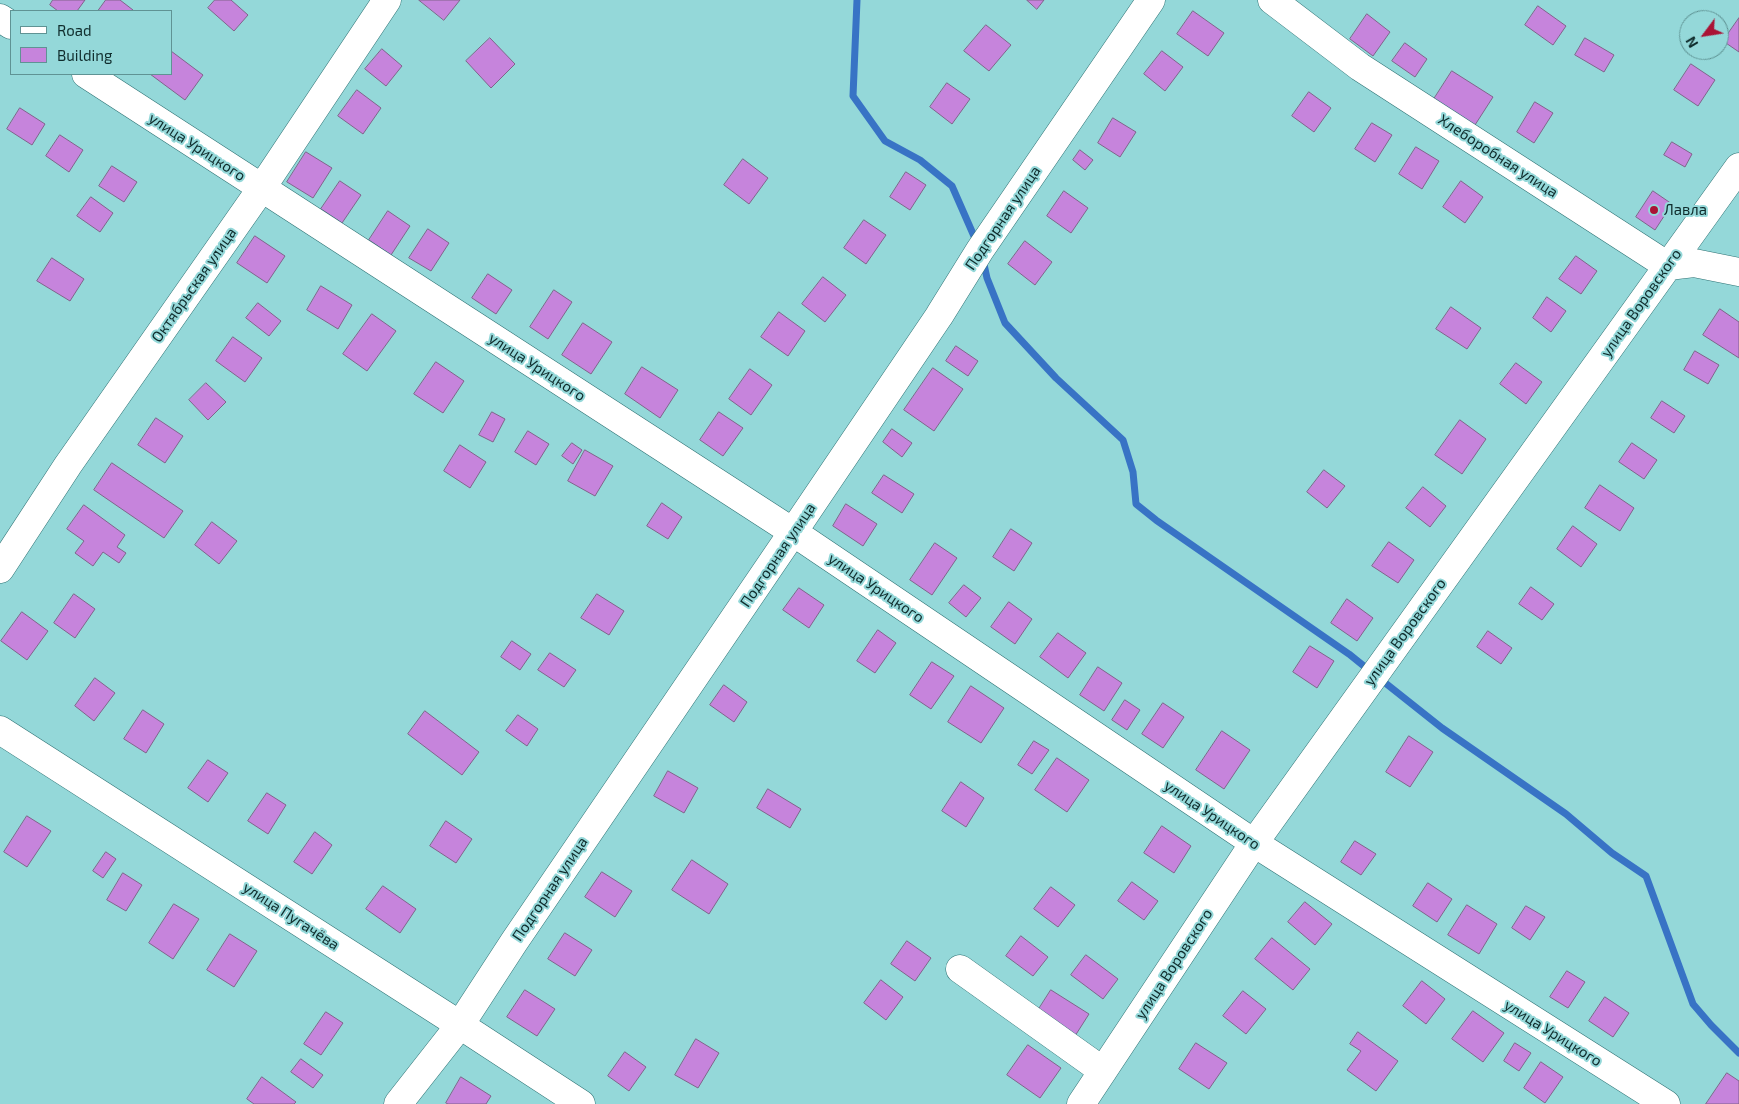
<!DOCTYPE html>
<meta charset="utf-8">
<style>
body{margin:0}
#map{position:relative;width:1739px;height:1104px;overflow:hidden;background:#94d8d9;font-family:"Exo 2",sans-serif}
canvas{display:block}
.legend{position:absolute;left:10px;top:10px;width:162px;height:65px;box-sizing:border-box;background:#94d8d9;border:1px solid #5f9394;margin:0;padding:6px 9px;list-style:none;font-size:15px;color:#0f2c2c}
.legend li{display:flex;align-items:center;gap:10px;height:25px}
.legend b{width:25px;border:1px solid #5f9394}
.north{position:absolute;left:1679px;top:10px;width:50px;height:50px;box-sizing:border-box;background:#94d8d9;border:1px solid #5f9394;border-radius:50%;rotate:239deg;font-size:14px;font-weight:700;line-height:20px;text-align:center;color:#0f2c2c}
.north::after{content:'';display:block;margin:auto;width:18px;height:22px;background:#aa1335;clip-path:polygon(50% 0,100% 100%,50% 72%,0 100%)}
</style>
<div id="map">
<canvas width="1739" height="1104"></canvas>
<ul class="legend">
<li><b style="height:6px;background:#fff"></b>Road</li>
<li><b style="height:14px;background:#c684dc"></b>Building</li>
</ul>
<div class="north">N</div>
</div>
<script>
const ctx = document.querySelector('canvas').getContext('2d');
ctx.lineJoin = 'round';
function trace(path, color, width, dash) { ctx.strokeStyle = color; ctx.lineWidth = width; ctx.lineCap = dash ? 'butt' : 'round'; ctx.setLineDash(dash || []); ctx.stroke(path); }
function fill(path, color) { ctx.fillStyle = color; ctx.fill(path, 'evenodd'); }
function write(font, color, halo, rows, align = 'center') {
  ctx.font = font + ' "Exo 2",sans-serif'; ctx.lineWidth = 4; ctx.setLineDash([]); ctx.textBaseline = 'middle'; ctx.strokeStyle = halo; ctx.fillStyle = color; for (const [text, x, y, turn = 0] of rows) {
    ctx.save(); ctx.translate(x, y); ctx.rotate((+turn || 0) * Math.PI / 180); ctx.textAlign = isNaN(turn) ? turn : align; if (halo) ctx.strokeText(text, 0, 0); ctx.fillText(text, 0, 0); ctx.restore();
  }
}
trace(new Path2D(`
 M857,0L853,96L885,141L920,160L952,186L977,243
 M983,260L987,278L1005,323L1056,378L1123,440L1133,472L1136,504L1156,520L1349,654L1370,671
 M1379,678L1442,728L1566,814L1612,853L1646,876L1693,1004L1711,1025L1739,1053`), '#3873c5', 7);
const building = new Path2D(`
 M53,0H85L77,11H58L50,5Z
 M106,0H120L133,10L132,11H98Z
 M215,0H231L248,15L234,31L208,8Z
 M419,0H460L444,20Z
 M1027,0H1044L1037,9Z
 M1538,6L1566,26L1553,45L1525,25Z
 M1193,11L1224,33L1208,56L1177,34Z
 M1367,14L1390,32L1373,56L1350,39Z
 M1739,18V52L1723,41Z
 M986,25L1011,45L989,71L964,51Z
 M490,38L515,64L491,88L466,61Z
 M1585,38L1614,55L1604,72L1575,55Z
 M1405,43L1427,59L1415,77L1392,61Z
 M382,49L402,66L386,86L365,69Z
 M171,51L203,75L185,100L150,74H171Z
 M1162,51L1183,67L1165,91L1144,74Z
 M1691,64L1715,80L1698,106L1674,90Z
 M1452,71L1493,97L1475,125L1434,99Z
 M947,83L970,99L952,124L930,107Z
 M357,90L381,108L363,134L338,116Z
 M1309,92L1331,108L1314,132L1292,116Z
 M1535,102L1553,113L1534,143L1517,132Z
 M20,108L45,124L32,145L7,129Z
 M1113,118L1136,132L1120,157L1098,143Z
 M1372,123L1392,135L1375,162L1355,149Z
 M60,135L83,150L69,172L46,156Z
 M1672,142L1692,154L1685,167L1664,155Z
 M1416,147L1439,161L1422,189L1399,174Z
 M1080,150L1093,160L1085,170L1073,160Z
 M306,152L332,168L313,198L287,182Z
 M743,159L768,178L749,204L724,185Z
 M112,166L137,182L124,202L99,186Z
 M906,172L926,185L910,210L890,197Z
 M340,181L361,195L342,223L321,209Z
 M1461,181L1483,197L1465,223L1443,207Z
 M1064,191L1088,208L1071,233L1047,216Z
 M1653,191L1672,204L1655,230L1636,217Z
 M91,197L113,213L100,232L77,216Z
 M388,211L410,226L391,255L369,240Z
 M864,220L886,235L866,264L844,248Z
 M428,229L449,243L431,271L409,258Z
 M255,236L285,256L267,283L237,263Z
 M1025,241L1052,262L1035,285L1008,264Z
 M1576,256L1597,271L1581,294L1559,279Z
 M52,258L84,279L70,301L37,281Z
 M488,274L512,290L496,314L472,298Z
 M823,277L846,295L825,322L802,304Z
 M321,286L352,305L338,329L307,310Z
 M554,290L572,302L548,339L530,327Z
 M1547,297L1566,311L1551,332L1533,318Z
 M258,303L281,321L269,336L246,318Z
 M1451,307L1481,328L1467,349L1436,329Z
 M1720,309L1739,322V358L1703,335Z
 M779,312L805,331L788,356L761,337Z
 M372,314L396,331L367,371L343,354Z
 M583,323L612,342L591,374L562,355Z
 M233,337L262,358L245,382L216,361Z
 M956,346L978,361L968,376L946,361Z
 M1695,351L1719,365L1708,384L1684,370Z
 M436,362L464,381L443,413L414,394Z
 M1516,363L1542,382L1526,404L1500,384Z
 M642,367L678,390L660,418L625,394Z
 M933,368L963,389L934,431L904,410Z
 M750,369L772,385L751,415L729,399Z
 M206,383L226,402L208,420L189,400Z
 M1662,401L1685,416L1674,433L1651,418Z
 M492,412L505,419L493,442L479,435Z
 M719,412L743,428L723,456L700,440Z
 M156,418L183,436L165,463L138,445Z
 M1460,420L1486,439L1462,474L1435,455Z
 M892,429L912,443L902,457L883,442Z
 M528,431L549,444L536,465L515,452Z
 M572,443L582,450L573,464L562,456Z
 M1632,443L1657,460L1644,479L1619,462Z
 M460,445L486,462L470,488L444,471Z
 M585,450L613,466L595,496L568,481Z
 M112,463L183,511L164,538L94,490Z
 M1324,470L1345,486L1327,508L1307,492Z
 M884,475L914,494L902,513L872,493Z
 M1600,485L1634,508L1620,531L1585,508Z
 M1423,487L1446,506L1430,527L1406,508Z
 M662,503L682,517L668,539L647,526Z
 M846,504L877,524L863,546L833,526Z
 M84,505L125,535L117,547L126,553L119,563L103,552L93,566L75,553L84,541L67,529Z
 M212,522L237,541L219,564L195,545Z
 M1573,526L1597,544L1581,567L1557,549Z
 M1011,529L1032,543L1014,571L993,557Z
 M1389,542L1414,560L1398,583L1372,566Z
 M935,543L957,558L932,595L910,580Z
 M964,585L981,598L966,617L949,603Z
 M1531,587L1554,604L1542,620L1519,604Z
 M799,588L824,605L809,628L783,610Z
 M74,594L95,609L75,638L54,623Z
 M597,594L624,611L609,635L581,618Z
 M1347,599L1373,618L1357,641L1331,623Z
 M1009,602L1032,619L1015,644L991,627Z
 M22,612L48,631L27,660L1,641Z
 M878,630L896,643L875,673L857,661Z
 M1488,631L1512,648L1501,664L1477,647Z
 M1058,633L1086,653L1068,678L1040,657Z
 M512,641L531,654L520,670L501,657Z
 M1310,646L1334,661L1317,688L1293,672Z
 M550,653L576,670L564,687L538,670Z
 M932,662L954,676L931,709L910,695Z
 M1098,667L1122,683L1104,711L1080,695Z
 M95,678L115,693L94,721L75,706Z
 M724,685L747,702L734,722L710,705Z
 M971,686L1004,708L981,743L948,722Z
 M1125,700L1140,710L1127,730L1112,720Z
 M1163,703L1184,717L1163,748L1142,734Z
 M143,710L164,724L146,753L124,739Z
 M425,711L479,752L462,775L408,734Z
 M518,715L538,729L527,746L506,731Z
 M1222,731L1250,750L1224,789L1196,770Z
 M1409,736L1433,752L1410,787L1386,772Z
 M1034,741L1049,750L1032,774L1018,765Z
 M1057,758L1089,780L1067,812L1035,790Z
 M208,760L228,773L208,802L188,788Z
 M668,771L698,788L684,813L654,796Z
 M961,782L984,798L966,827L942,811Z
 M768,789L801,809L790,828L757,808Z
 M267,793L286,805L268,834L248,821Z
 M27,816L51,831L27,867L4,852Z
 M446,821L472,839L456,863L430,846Z
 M1162,826L1191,846L1174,873L1144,853Z
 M315,832L332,845L312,874L294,862Z
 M1355,841L1376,854L1361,875L1341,862Z
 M106,852L116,859L103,878L93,871Z
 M692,860L728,884L709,914L672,890Z
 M602,872L632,891L615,917L585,897Z
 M123,873L142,885L126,911L107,900Z
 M1132,882L1158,901L1144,920L1118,901Z
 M1428,883L1452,899L1437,922L1413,906Z
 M383,886L416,909L400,933L366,909Z
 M1051,887L1075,905L1058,927L1034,909Z
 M1305,902L1332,924L1315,945L1288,922Z
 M174,904L199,919L173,959L149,943Z
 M1467,905L1497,924L1479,954L1448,935Z
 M1526,906L1545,917L1530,940L1512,928Z
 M565,933L592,950L575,976L548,959Z
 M230,934L257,951L234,987L207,970Z
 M1021,936L1048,957L1033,976L1006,956Z
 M1272,938L1310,969L1293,990L1255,959Z
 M907,941L931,958L915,981L891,964Z
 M1086,955L1118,979L1103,999L1071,975Z
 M1567,971L1585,982L1568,1008L1550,997Z
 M881,980L903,997L886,1020L864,1003Z
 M1422,981L1445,999L1426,1024L1403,1006Z
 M525,990L555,1009L537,1036L507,1017Z
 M1051,990L1089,1014L1075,1036L1037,1012Z
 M1243,991L1266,1009L1246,1034L1223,1016Z
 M1605,997L1629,1013L1613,1037L1589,1021Z
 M1473,1011L1504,1033L1483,1062L1452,1039Z
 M326,1012L343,1023L321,1055L304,1044Z
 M1358,1032L1398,1061L1376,1091L1347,1070L1361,1051L1350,1044Z
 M696,1039L719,1053L698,1088L675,1075Z
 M1196,1043L1227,1063L1209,1089L1179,1069Z
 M1515,1043L1531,1053L1519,1071L1504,1061Z
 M1028,1045L1061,1068L1040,1098L1007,1075Z
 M625,1052L646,1067L629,1091L608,1076Z
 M301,1059L323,1075L313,1088L291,1072Z
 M1541,1062L1563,1077L1545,1103L1524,1088Z
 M1727,1073L1739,1081V1104H1706Z
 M262,1077L296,1102L294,1104H254L247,1099Z
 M461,1077L491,1096L486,1104H448L446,1103Z`);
fill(building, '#c684dc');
trace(building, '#80638a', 1);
const minor = new Path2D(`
 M1272,0L1360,67L1668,266L1694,263L1739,272
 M0,18L11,25
 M86,74L793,532L1254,843L1666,1104
 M0,569L68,465L261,189L387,0
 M0,730L460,1025L581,1104
 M960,969L1103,1071
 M398,1104L460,1025L514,942L793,532L939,316L980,250L1151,0
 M1081,1104L1254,843L1739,167`);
trace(minor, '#2e7274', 29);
trace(minor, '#fff', 28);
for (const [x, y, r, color] of [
 [1654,210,5,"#aa1335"]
]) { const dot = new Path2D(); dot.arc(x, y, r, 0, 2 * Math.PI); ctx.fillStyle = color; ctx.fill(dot); trace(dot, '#94d8d9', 2); }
write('15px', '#0f2c2c', '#94d8d9', [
 ["улица Урицкого",197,147,33],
 ["Хлеборобная улица",1498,156,33],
 ["Подгорная улица",1003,218,-56],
 ["Октябрьская улица",194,285,-55],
 ["улица Воровского",1641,303,-55],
 ["улица Урицкого",537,367,33],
 ["Подгорная улица",778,555,-56],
 ["улица Урицкого",876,588,34],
 ["улица Воровского",1405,632,-54],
 ["улица Урицкого",1212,815,34],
 ["Подгорная улица",550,889,-56],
 ["улица Пугачёва",291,916,33],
 ["улица Воровского",1174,964,-57],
 ["улица Урицкого",1553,1033,32]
]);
write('15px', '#0f2c2c', '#94d8d9', [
 ["Лавла",1664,210]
], 'left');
</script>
